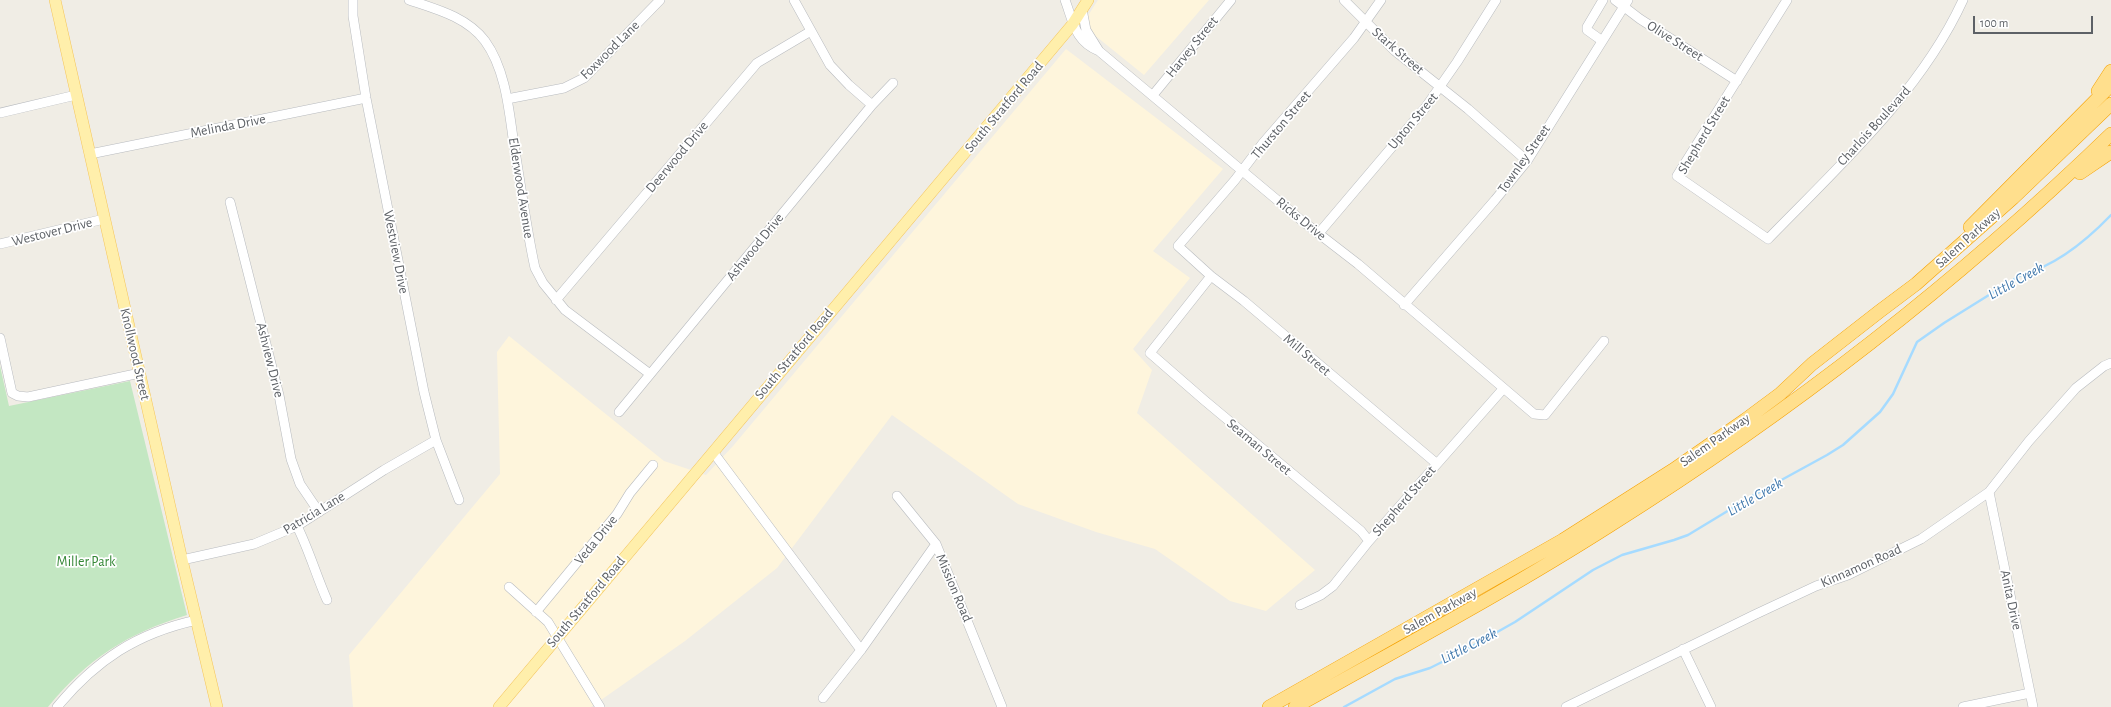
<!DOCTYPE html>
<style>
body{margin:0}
#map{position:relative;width:2111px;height:707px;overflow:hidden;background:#f0ede5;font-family:"Alegreya Sans",sans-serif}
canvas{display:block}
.scale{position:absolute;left:1973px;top:16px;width:120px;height:18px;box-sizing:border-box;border:2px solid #5d6166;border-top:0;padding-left:5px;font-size:12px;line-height:14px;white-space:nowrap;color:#5d6166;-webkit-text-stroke:3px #fff;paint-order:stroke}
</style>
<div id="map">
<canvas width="2111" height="707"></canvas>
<div class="scale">100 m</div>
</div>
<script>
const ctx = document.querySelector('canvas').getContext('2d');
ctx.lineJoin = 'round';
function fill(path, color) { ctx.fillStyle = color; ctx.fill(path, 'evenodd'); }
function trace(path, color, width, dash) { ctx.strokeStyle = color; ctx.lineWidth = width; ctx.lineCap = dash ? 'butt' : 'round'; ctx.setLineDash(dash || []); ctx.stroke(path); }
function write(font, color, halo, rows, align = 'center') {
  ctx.font = font + ' "Alegreya Sans",sans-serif'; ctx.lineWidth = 3.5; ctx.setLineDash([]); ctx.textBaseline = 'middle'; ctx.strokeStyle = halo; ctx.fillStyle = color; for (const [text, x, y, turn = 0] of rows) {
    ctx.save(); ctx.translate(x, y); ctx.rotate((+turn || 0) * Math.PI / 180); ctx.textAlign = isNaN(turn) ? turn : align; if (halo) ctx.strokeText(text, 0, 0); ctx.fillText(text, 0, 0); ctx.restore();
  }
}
fill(new Path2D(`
 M1098,0H1209L1144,75L1082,25Z
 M1066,49L1223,169L1153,251L1190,278L1133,349L1152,370L1137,413L1315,570L1266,611L1230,601L1155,549L1096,532L1018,504L892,415L777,568L685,641L591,707H353L349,655L500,474L497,352L509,336L664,461L706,475L733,446Z`), '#fef5dc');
fill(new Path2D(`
 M0,366L9,406L130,381L187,615C128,633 87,659 48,707H0Z`), '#c3e7c2');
trace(new Path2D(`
 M1344,707L1395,679L1430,668L1460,653L1515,622L1593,570L1622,555L1674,540L1688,535L1754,495L1827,455L1843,445L1880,412L1893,394L1917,342L1944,323L2021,275C2055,266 2087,240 2111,215`), '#a6dbff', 2.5);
const minor = new Path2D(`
 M353,0V16L366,98L424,392L436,440L459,500
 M409,0C436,9 467,17 485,41C506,70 509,111 514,145C521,186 526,227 535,268L543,283L565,310L650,374
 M794,0L830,65L849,85L872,105
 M1065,0C1073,21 1075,42 1099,51L1301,220L1358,264L1534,414L1545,415L1604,341
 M1344,0L1395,51L1468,109L1527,161
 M1381,0L1354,38L1263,143L1235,180L1178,246L1211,276L1244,301L1436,463
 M1615,0L1640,19L1737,81
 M1787,0L1677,176L1768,239C1838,167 1921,92 1963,0
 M1082,9L1086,30L1099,51
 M1601,40L1587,30V27L1603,0
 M1153,95L1231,0
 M507,99L564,88L584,78L660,0
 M0,113L76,95
 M90,154L366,98
 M230,202L279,395L291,459L300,484L319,512
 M1319,233L1425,108L1457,62L1496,0
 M0,244L104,219
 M1211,276L1150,353L1204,400L1361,531L1369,541
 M556,300L757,63L811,31
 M1404,305L1495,200L1527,161L1628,0
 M0,338L12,393L18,396L28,397L140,373
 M619,412L872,105L893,83
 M713,452L861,650
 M1989,492L2033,707
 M897,496L936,544L1002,707
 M297,526C309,550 316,575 327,600
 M182,560L254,544L297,526L384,470L436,440
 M509,587L548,622L600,707
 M1300,605L1321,595L1333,586L1369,541L1503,389
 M536,612L617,514L630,493L653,465
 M1683,649L1711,707
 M823,698L861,650L936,544
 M57,707C96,660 137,633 197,620
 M1566,707L1754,615L1816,586L1848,575L1921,539L1989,492L2029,441L2076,388L2104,366L2111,363
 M1963,707L2030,693`);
const major = new Path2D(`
 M55,0L182,560L217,707
 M499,707L1072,25L1088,0`);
const highway = new Path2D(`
 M2098,91L2111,71
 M2080,173L2111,152
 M1970,227L2111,85
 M1269,707L1563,540L1673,470L1745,420L1780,394L1812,364L1880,311L1916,284L2013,198L2111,104
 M1295,707C1400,648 1507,591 1609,526C1789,413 1958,282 2111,134`);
trace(minor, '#b8bbbf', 10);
trace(major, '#f4c45a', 12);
trace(highway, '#f5a100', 14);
trace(minor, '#fff', 9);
trace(major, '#ffefab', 11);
trace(highway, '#ffdf8d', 13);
write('14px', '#5d6166', '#fff', [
 ["Olive Street",1675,41,32],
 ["Harvey Street",1192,47,-51],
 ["Foxwood Lane",610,50,-45],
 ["Stark Street",1398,51,41],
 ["South Stratford Road",1004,107,-50],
 ["Upton Street",1413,121,-50],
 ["Thurston Street",1281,125,-50],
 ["Melinda Drive",228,126,-11],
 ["Charlois Boulevard",1874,126,-48],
 ["Shepherd Street",1704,135,-59],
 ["Deerwood Drive",677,157,-50],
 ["Townley Street",1524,159,-55],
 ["Elderwood Avenue",521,188,81],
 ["Ricks Drive",1301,219,39],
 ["Westover Drive",52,232,-14],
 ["Salem Parkway",1968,238,-42],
 ["Ashwood Drive",755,247,-51],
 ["Westview Drive",396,252,79],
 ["Knollwood Street",135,354,77],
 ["South Stratford Road",794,354,-50],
 ["Mill Street",1307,355,40],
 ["Ashview Drive",270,360,76],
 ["Salem Parkway",1715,440,-35],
 ["Seaman Street",1259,447,40],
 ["Shepherd Street",1404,501,-49],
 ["Patricia Lane",314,513,-31],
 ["Veda Drive",596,540,-51],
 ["Kinnamon Road",1861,566,-24],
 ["Mission Road",954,588,67],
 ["Anita Drive",2011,600,78],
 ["South Stratford Road",586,602,-50],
 ["Salem Parkway",1440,611,-29]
]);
write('14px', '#348735', '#fff', [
 ["Miller Park",86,562]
]);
write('italic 15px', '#3d76ab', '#fff', [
 ["Little Creek",2016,281,-29],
 ["Little Creek",1755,497,-30],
 ["Little Creek",1469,646,-27]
]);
</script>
